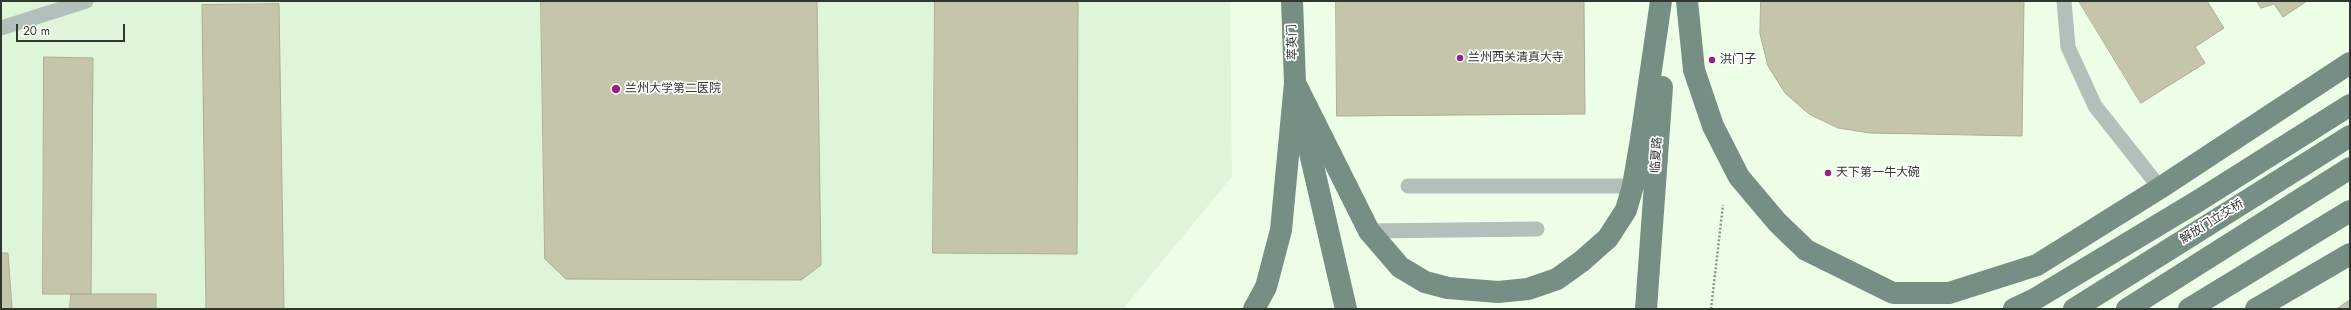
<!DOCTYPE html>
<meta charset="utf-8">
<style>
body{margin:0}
#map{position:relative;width:2351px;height:310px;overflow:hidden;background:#eeffe8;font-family:Jost,sans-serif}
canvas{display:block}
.frame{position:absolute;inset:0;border:2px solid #30372e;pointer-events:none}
.scale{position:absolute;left:16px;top:24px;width:109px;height:18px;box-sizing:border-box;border:2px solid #30372e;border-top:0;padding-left:5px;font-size:12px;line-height:14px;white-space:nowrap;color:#30372e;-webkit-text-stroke:3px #fff;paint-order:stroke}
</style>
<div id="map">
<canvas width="2351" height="310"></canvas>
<div class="frame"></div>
<div class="scale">20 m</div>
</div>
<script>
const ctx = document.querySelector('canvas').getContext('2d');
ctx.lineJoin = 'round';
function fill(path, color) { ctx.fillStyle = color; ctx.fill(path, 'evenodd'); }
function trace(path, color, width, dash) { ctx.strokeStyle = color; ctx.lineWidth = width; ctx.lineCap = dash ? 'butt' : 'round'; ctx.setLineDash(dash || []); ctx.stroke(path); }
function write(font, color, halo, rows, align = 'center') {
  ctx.font = font + ' Jost,"Noto Sans SC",sans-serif'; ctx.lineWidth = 3.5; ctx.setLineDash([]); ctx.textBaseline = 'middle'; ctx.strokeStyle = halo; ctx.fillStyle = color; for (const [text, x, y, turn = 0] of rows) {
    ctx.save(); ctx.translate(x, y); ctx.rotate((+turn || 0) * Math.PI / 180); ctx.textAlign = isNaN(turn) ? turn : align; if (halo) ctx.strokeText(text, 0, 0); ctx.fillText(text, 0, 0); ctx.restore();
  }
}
fill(new Path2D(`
 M1,1H1230L1232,177L1123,309H1Z`), '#dff5d9');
const building = new Path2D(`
 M541,1H817L821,265L801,280L566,279L545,259Z
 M935,1H1078L1077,254L933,253Z
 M1336,1H1584L1585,114L1337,116Z
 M1761,1H2024L2022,136L1870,133L1838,128L1809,114L1785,93L1768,66L1760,34Z
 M2079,1H2207L2224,28L2195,47L2205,63L2141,103Z
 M2257,1H2307L2283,17L2274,4L2261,8Z
 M279,4L284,309H206L202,5Z
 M44,57L93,58L91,294H43Z
 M1,253H8L12,309H1Z
 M71,294H156V309H70Z
 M2350,300V309H2337Z`);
fill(building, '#c5c5ab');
trace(building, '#adad94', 1);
trace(new Path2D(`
 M1711,309L1723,205`), '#8a9586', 2.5, [2, 2]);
trace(new Path2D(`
 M2064,1L2068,47L2095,106L2160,188
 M1,28L86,1
 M1408,186H1633
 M1369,231L1537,229`), '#b2bfba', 15);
trace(new Path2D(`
 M1687,1L1694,70L1713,126L1739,177L1777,222L1806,250L1893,293H1949L2037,265L2160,188L2350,63
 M1295,83L1369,231L1400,267L1425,282L1448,288L1498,292L1528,289L1557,279L1582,261L1608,238L1626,210L1633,186L1641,139L1661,1
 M1302,118L1346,309
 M1254,309L1266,287L1281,230L1295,83L1292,1
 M1646,309L1662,87
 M2014,309L2035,299L2198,201L2350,105
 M2074,309L2350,136
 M2127,309L2350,168
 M2189,309L2350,211
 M2256,309L2350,254`), '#778e85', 22);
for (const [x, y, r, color] of [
 [1460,58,4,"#97217e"],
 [1712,60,4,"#97217e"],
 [616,89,5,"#97217e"],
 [1828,173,4,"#97217e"]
]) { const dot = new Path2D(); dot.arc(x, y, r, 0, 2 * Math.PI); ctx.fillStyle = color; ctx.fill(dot); trace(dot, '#fff', 1.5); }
write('12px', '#30372e', '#fff', [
 ["萃英门",1293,42,-92],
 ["临夏路",1657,155,-86],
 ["解放门立交桥",2212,222,-32]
]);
write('12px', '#30372e', '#fff', [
 ["兰州西关清真大寺",1468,58],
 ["洪门子",1720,60],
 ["兰州大学第二医院",625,89],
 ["天下第一牛大碗",1836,173]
], 'left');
</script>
